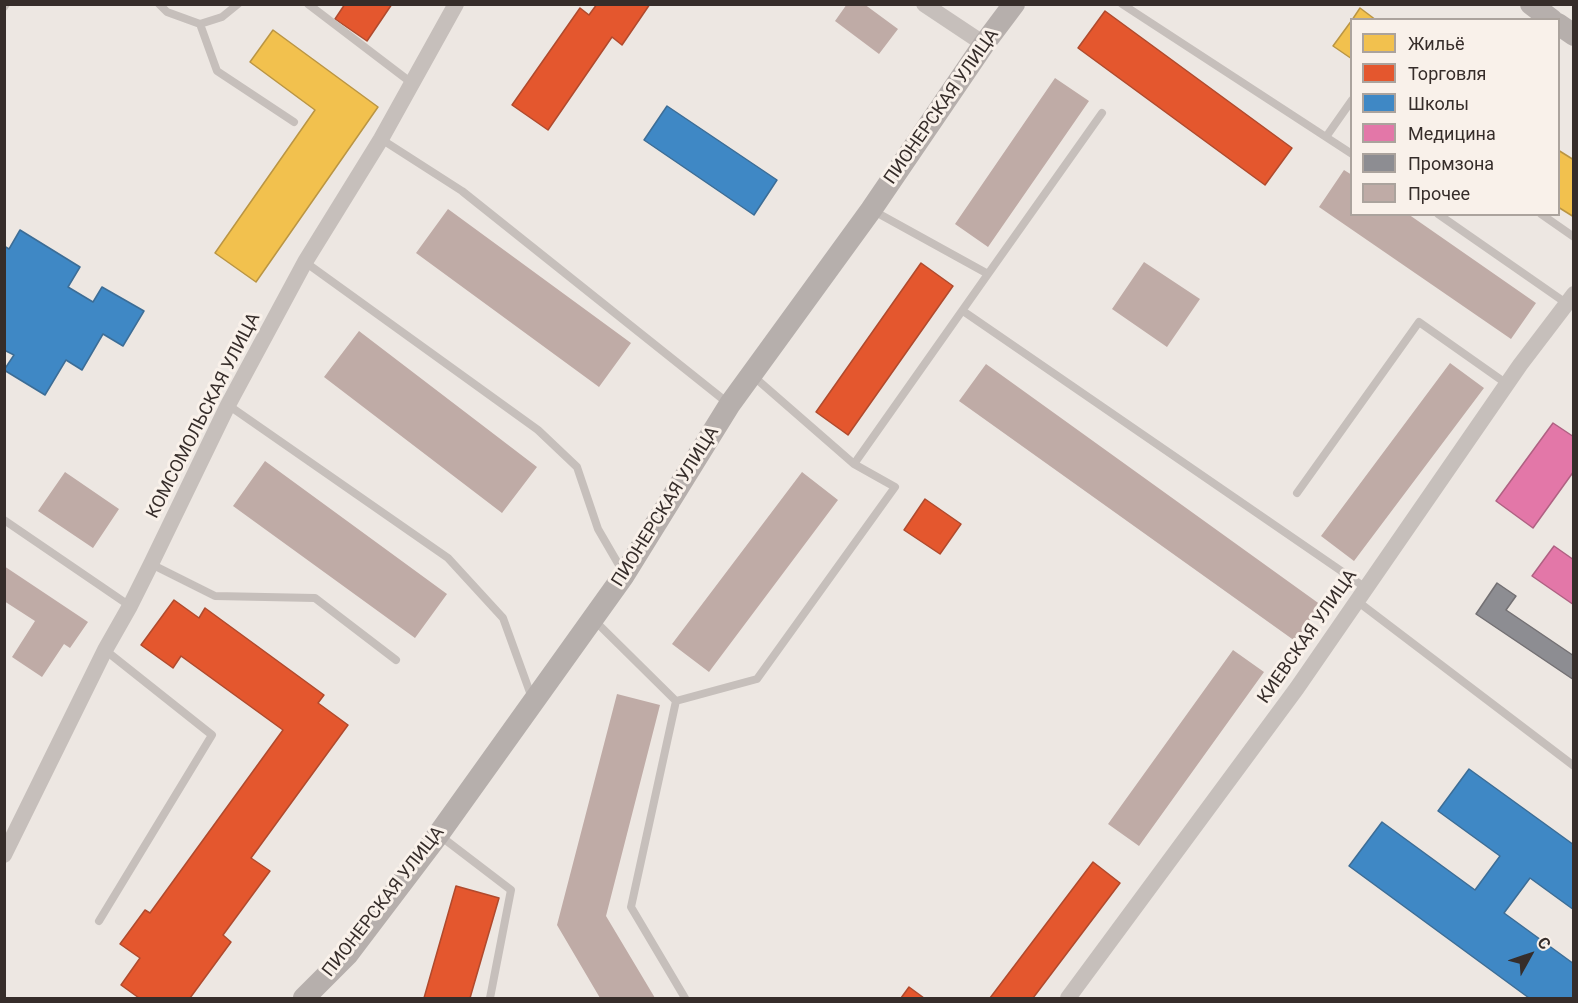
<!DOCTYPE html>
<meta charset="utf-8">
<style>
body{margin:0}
#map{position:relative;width:1578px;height:1003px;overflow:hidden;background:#ede7e2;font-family:Roboto,sans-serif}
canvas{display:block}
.frame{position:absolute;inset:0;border:6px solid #362d2a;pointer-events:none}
.legend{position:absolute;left:1350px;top:18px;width:210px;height:198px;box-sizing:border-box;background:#f9f1ea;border:2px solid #aba39d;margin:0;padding:8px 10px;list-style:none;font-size:18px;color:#362d2a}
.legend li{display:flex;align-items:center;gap:12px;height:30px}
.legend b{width:30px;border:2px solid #aba39d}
.north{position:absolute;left:1500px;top:925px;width:60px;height:60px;-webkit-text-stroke:4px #f9f1ea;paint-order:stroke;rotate:50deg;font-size:16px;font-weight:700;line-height:24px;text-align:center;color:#362d2a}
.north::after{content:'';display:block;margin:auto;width:21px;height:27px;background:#362d2a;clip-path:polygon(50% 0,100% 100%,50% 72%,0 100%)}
</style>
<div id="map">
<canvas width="1578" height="1003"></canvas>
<div class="frame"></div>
<ul class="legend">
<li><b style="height:16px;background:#f2c14e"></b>Жильё</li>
<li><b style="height:16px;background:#e4572e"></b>Торговля</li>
<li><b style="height:16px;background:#3f88c5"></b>Школы</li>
<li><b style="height:16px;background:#e377a8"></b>Медицина</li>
<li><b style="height:16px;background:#8d8d92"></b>Промзона</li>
<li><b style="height:16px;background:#bfaba6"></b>Прочее</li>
</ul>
<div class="north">С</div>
</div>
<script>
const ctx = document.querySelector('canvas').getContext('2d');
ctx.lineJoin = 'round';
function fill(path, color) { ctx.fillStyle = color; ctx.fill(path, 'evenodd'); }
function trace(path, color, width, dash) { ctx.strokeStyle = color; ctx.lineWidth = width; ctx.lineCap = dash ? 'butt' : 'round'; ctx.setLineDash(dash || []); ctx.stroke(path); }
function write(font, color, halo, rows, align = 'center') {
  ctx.font = font + ' Roboto,sans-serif'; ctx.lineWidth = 6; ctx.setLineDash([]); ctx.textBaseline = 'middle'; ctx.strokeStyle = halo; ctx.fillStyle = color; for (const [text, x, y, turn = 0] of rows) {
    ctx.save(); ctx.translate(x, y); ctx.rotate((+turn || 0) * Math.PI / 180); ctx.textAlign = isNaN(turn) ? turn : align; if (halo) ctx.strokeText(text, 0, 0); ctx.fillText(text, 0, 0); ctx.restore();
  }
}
const homes = new Path2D(`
 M1360,8L1376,20H1352Z
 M1352,20V59L1333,46Z
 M273,30L378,107L256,282L215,253L315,110L250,62Z
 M1558,150L1574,160V217L1558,207Z`);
fill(homes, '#f2c14e');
trace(homes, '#ba9543', 1.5);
const shops = new Path2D(`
 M345,4H392L367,41L335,19Z
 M597,4H650L622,45L612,37L548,130L512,105L580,8L589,15Z
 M1105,11L1292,148L1265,185L1078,48Z
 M921,263L953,286L848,435L816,412Z
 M925,499L961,524L940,554L904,530Z
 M174,600L199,618L205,608L324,695L318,703L348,725L251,858L270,871L223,935L231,942L190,998H139L121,985L140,958L120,944L145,910L150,913L283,730L181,656L173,668L141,645Z
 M1093,862L1120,883L1033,998H990Z
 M456,886L499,898L470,998H424Z
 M909,987L924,998H901Z`);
fill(shops, '#e4572e');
trace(shops, '#b04a2d', 1.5);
const schools = new Path2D(`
 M667,106L777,180L754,215L644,140Z
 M20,230L80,267L68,287L93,302L102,287L144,311L123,346L103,334L82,370L66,360L45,395L4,370L14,355L4,350V246L9,249Z
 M1469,769L1574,845V910L1530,878L1504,913L1574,964V998H1529L1349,866L1382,822L1475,890L1500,856L1438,811Z`);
fill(schools, '#3f88c5');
trace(schools, '#3c6d96', 1.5);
const health = new Path2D(`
 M1553,423L1574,437V471L1533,528L1496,501Z
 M1554,546L1574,560V605L1532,576Z`);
fill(health, '#e377a8');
trace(health, '#af6182', 1.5);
const industry = new Path2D(`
 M1497,583L1516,596L1506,610L1574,656V680L1476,614Z`);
fill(industry, '#8d8d92');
trace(industry, '#737073', 1.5);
fill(new Path2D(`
 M847,4H864L898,29L879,54L835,21Z
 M1055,78L1089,101L988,247L955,224Z
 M1344,170L1352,175V214H1408L1536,303L1511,339L1319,207Z
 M448,209L631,343L599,387L416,253Z
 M1144,262L1200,299L1167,347L1112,309Z
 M359,331L537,467L502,513L324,377Z
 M1450,363L1484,388L1354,561L1321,536Z
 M986,364L1321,605L1295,641L959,401Z
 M265,461L447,594L415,638L233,506Z
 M65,472L119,509L93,548L38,511Z
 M802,472L838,500L709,672L672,644Z
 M4,566L88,622L70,648L64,644L42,677L12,657L35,621L4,601Z
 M1233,650L1264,672L1139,846L1108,824Z
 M617,694L660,705L606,916L655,998H600L557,925Z`), '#bfaba6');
trace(new Path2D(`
 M159,4L167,12L200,24L222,17L238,4
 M308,4L413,84
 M1122,4L1352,154
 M4,7L6,4
 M200,24L217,71L294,122
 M1326,137L1352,100
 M381,139L462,191L729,404
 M1438,214L1566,303
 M1541,214L1574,237
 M305,262L538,430L577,467L598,529L623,572
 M988,274L1102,113
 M963,311L1366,588
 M228,405L448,558L503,618L532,698
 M854,464L988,274L872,210
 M1297,493L1419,322L1507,384
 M4,520L130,606
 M151,564L215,596L315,598L396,660
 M1357,601L1574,766
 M593,619L676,701L631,907L685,998
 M676,701L757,679L895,487L854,464L753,376
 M439,835L511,890L490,998
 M99,921L212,735L105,650`), '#c6bfbb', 8);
trace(new Path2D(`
 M924,4L984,44
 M4,855L105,650L130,606L151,564L228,405L305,262L381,139L456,4
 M1068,998L1297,688L1520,365L1574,294`), '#c6bfbb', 16);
trace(new Path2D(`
 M1531,4L1552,20
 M1558,24L1574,35
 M304,998L347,955L438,835L624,575L730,404L871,210L984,44L1014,4`), '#b6afac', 22);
write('18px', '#362d2a', '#f9f1ea', [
 ["ПИОНЕРСКАЯ УЛИЦА",942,107,-55],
 ["КОМСОМОЛЬСКАЯ УЛИЦА",204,416,-63],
 ["ПИОНЕРСКАЯ УЛИЦА",666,507,-58],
 ["КИЕВСКАЯ УЛИЦА",1308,637,-55],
 ["ПИОНЕРСКАЯ УЛИЦА",384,902,-52]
]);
</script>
